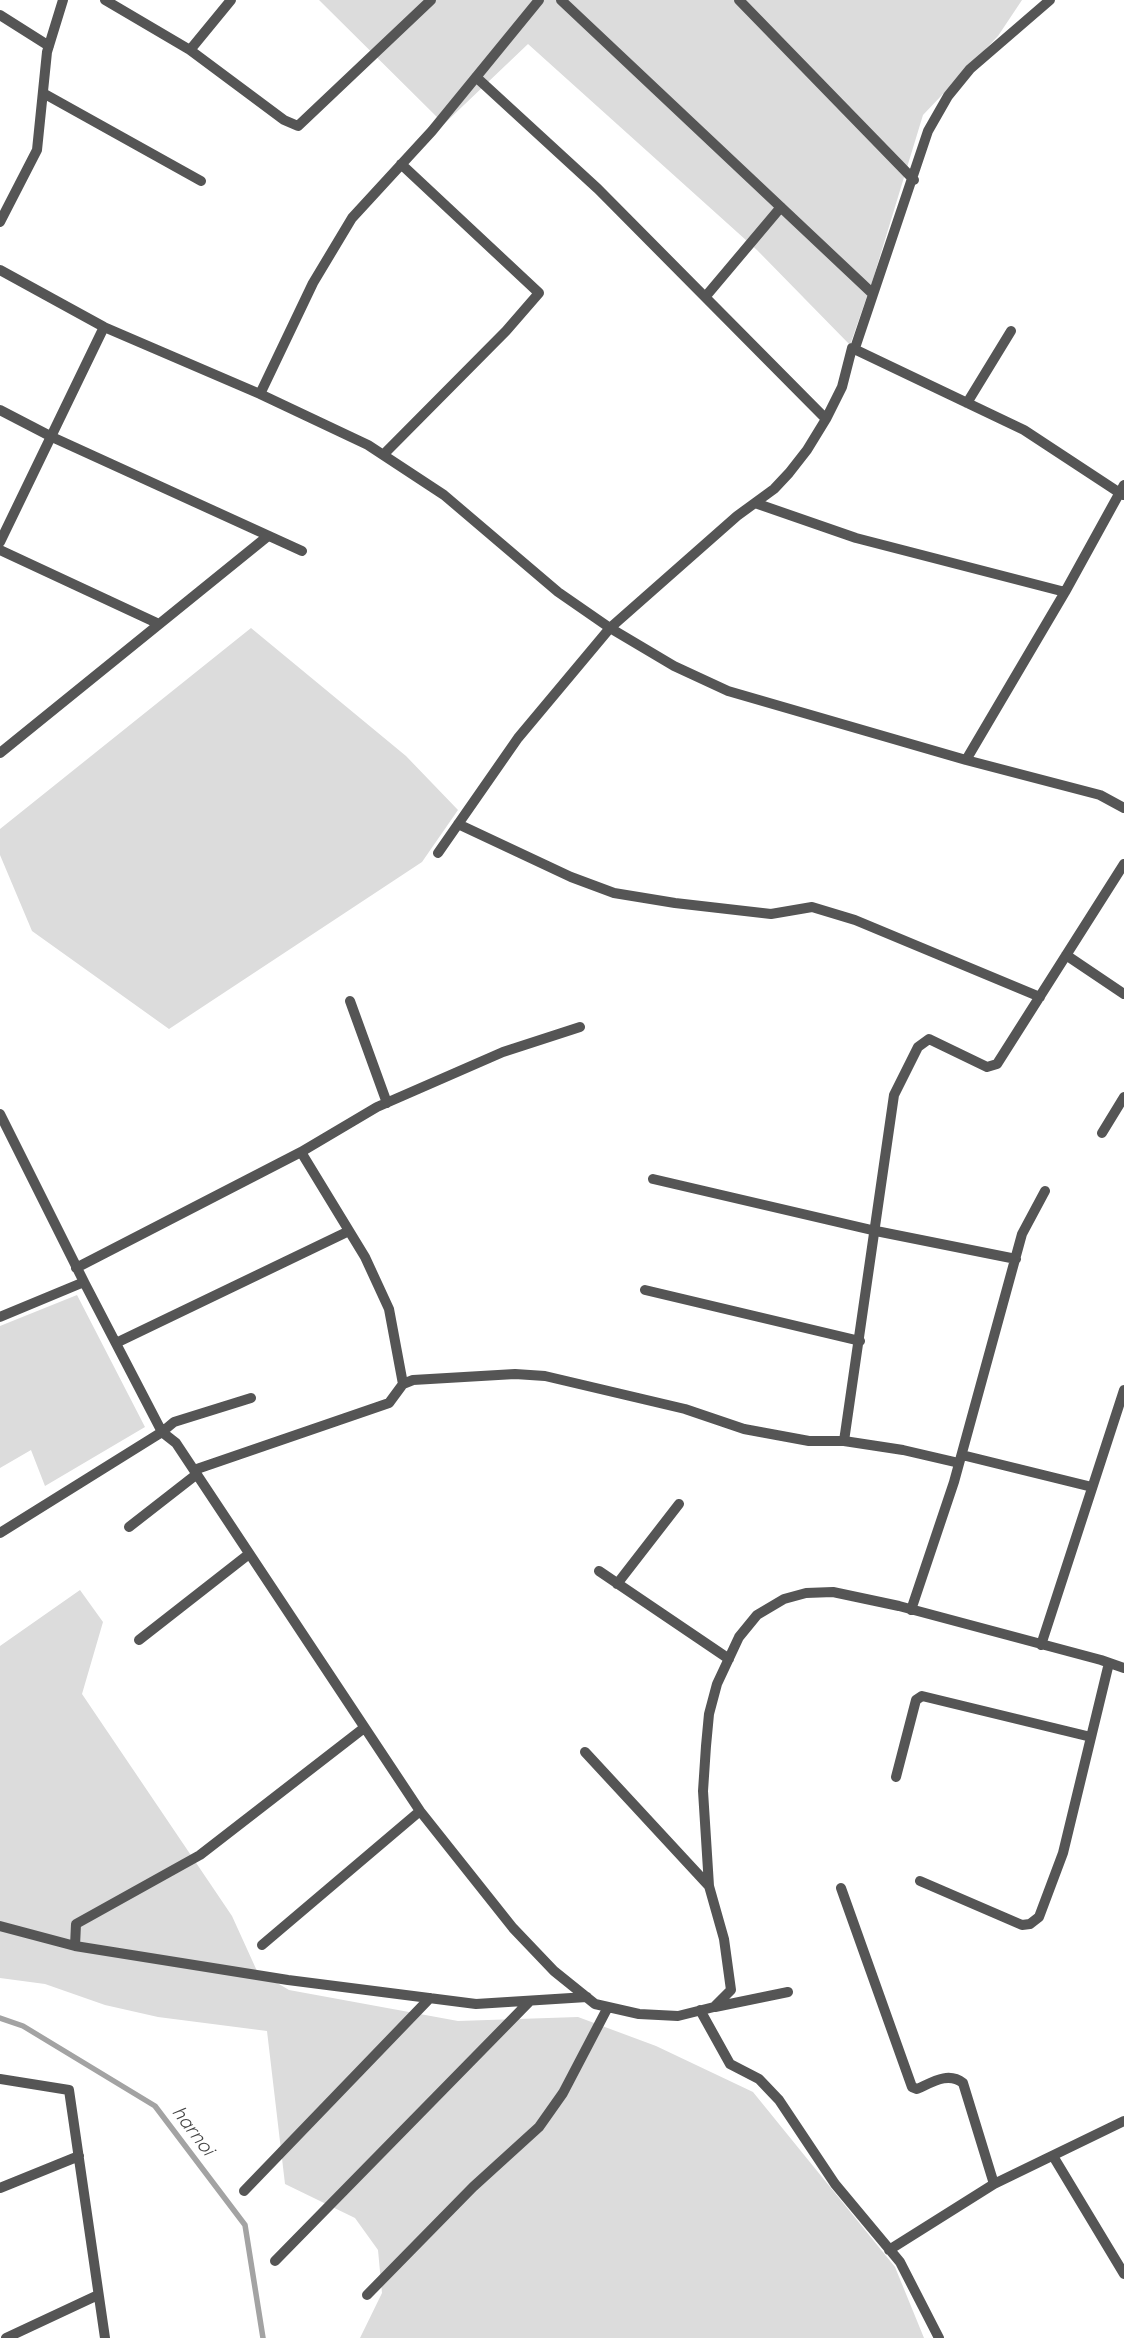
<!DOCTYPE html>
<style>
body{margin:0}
canvas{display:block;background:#fff}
</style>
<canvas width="1124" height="2338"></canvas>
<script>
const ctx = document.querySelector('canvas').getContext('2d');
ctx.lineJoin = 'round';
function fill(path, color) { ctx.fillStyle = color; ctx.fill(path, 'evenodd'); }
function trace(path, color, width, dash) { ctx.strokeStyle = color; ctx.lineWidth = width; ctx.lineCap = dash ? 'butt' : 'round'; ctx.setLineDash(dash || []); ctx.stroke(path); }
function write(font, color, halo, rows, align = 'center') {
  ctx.font = font + ' Quicksand,sans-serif'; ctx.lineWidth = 4; ctx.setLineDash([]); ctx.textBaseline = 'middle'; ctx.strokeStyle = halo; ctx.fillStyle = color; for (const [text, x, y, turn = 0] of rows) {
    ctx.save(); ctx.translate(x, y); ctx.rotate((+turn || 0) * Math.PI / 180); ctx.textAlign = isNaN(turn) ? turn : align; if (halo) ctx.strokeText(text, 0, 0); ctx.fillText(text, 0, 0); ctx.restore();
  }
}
fill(new Path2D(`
 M319,0H1022L998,36L923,115L873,279L850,345L757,250L528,44L444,124Z
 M251,628L406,756L458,810L422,862L169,1029L32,931L0,855V829Z
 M77,1295L145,1427L45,1486L31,1450L0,1468V1326Z
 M80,1590L103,1622L82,1694L232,1916L257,1971L289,1990L458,2021L578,2017L656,2046L753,2092L895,2267L924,2338H360L382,2293L378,2250L355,2218L285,2184L267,2031L158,2017L105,2005L45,1984L0,1978V1646Z`), '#dcdcdc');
trace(new Path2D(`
 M0,2018L23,2026L155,2106L245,2225L263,2338`), '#a3a3a3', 5.5);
trace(new Path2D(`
 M105,0L190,50L284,120L298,126L431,0
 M561,0L873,294
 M739,0L914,180
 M0,15L49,46
 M190,50L231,0
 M476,77L598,189L826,419
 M43,93L201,181
 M0,222L37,150L47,52L63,0
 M0,270L104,327L260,394L368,445L444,495L558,592L610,628L674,666L728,691L966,760L1100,795L1124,808
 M706,296L781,207
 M852,348L1024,430L1123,495
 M260,394L313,283L352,218L432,131L539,0
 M967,403L1011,331
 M0,410L52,437L302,551
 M383,455L506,331L539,293L401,164
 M755,503L856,538L1065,592
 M0,542L104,327
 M0,550L159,624
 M0,753L268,536
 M966,760L1065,592L1124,485
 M458,824L571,877L614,893L675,903L771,914L812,907L855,920L1040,997
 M438,853L518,738L610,628L737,516L774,489L789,473L807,450L826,419L842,387L852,348H855L928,131L948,96L970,69L1050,0
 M1066,955L1124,994
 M350,1001L387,1103
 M0,1114L84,1282
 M1102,1133L1124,1097
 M301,1152L365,1257L389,1309L403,1384
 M653,1179L876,1231L1016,1259
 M76,1268L301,1152L377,1107L503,1052L580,1027
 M645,1290L860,1341
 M0,1317L84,1282L162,1432L174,1422L251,1398
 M116,1343L349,1231
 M962,1455L1092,1487
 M959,1463L903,1450L844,1441L894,1095L918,1047L929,1039L987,1067L997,1064L1124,864
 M194,1470L389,1403L403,1384L413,1380L515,1374L545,1376L685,1409L744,1429L809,1441H844
 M129,1527L197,1474
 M0,1533L162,1432L176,1443L420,1811L513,1928L554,1971L595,2004L639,2014L678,2016L714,2007L731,1990L724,1939L709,1886L703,1791L706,1746L709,1714L717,1684L739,1637L757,1615L784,1599L806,1593L833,1592L899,1606L1101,1660L1124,1668
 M599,1571L729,1659
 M617,1584L679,1504
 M911,1610L954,1482L1022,1234L1045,1191
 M139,1640L249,1554
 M1041,1645L1124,1390
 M585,1752L709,1886
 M896,1777L916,1700L922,1696L1091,1737
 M920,1881L1022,1925L1030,1924L1039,1917L1063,1853L1109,1663
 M841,1888L912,2087L917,2089C931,2083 948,2071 963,2083L994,2184
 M0,1926L75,1946L288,1980L476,2004L587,1997
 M262,1945L420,1811
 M75,1946L76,1924L200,1855L364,1728
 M715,2007L788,1992
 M700,2010L730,2064L759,2079L779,2100L835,2184L900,2262L939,2338
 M0,2079L69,2090L105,2338
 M1053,2156L1124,2274
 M0,2188L79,2156
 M244,2191L430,1998
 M889,2250L994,2184L1124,2121
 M275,2261L530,2001
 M367,2295L473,2187L539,2127L563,2093L608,2007
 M6,2338L98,2295`), '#555', 10);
write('italic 19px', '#444', '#fff', [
 ["harnoi",193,2131,53]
]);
</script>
